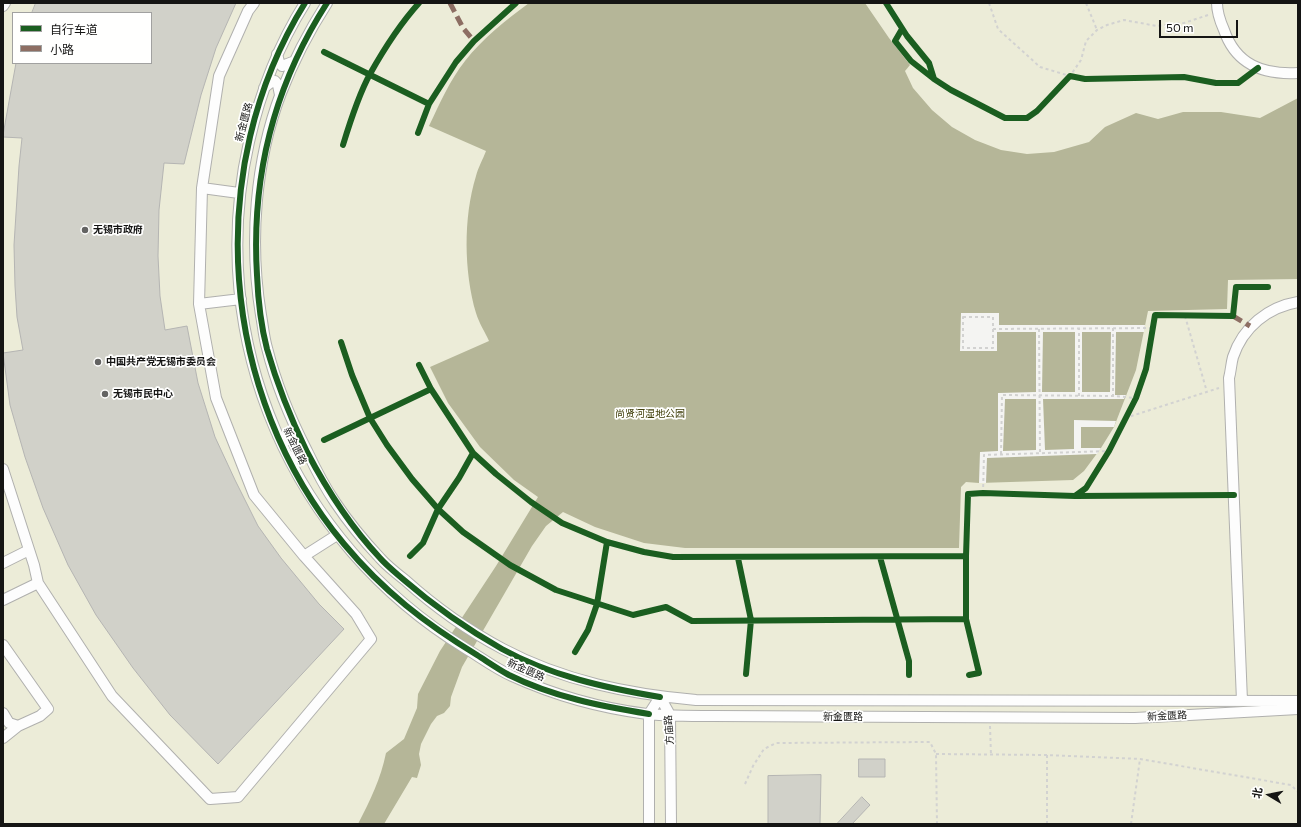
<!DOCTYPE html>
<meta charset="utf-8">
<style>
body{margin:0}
#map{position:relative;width:1301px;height:827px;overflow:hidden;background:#f4f4f2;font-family:Commissioner,"Noto Sans SC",sans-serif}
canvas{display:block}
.frame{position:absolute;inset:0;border:4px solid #151514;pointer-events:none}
.legend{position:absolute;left:12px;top:12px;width:140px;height:52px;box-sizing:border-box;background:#fffffe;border:1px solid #a1a1a0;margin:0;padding:5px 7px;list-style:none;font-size:12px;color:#151514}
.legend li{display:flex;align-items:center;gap:8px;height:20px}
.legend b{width:20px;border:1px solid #a1a1a0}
.north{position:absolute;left:1249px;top:775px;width:40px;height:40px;-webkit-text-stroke:3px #fffffe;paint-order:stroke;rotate:280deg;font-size:11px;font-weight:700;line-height:16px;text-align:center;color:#151514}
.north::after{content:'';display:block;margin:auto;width:14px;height:18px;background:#151514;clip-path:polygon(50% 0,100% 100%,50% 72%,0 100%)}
.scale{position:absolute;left:1159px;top:20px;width:79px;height:18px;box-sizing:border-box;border:2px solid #151514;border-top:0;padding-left:5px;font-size:12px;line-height:14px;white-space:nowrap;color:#151514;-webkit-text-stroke:3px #fffffe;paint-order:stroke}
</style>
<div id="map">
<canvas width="1301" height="827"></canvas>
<div class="frame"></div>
<ul class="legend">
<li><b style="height:5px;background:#1b5e20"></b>自行车道</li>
<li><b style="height:5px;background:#8d6e63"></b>小路</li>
</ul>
<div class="north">北</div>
<div class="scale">50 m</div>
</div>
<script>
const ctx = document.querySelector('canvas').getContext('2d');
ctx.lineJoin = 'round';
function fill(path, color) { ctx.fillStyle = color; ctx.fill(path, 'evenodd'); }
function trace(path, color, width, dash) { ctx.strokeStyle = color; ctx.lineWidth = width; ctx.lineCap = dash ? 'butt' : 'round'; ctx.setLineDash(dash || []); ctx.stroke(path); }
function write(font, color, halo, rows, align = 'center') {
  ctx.font = font + ' Commissioner,"Noto Sans SC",sans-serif'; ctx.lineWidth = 3.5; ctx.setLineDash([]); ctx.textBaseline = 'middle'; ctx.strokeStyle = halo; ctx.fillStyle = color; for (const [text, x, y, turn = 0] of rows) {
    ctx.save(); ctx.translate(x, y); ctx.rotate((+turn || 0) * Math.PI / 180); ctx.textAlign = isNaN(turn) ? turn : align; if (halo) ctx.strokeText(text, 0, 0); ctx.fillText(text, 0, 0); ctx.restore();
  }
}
fill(new Path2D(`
 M3,3H1298V824H3ZM13,13H151V63H13Z`), '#ececd8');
fill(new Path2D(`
 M529,3H865L889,38L910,65L905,71L913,88L932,110L952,127L975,140L1001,150L1027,154L1054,152L1089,142L1105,127L1136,113L1158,119L1183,112H1221L1260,118L1298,98V279L1228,280L1227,309L1148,311L1136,370L1114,427L1101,448L1084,471L1073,480L979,483L966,482L961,487L959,548H685L644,543L595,527L563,512L546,526L532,546L462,667L451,697L450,706L444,713L437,716L431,724L421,744L419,754L421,765L417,778L412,777L384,824H358C370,801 381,778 386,753L404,739L417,708L418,694L440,651L496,566L538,497L514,480L480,447L448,403L430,367L489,341C485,332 479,323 476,313C464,272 463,218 476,176C478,168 483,159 486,151L429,126C440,103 450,80 465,61C483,38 506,20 529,3Z`), '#b5b698');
fill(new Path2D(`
 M961,313H999V325H1145L1144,332H1116L1115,395H1126L1124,399H1043L1045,450L1074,449V420L1116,421L1114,427H1081V448H1101L1097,454L987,458L986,483H979L980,452L998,451V393L1036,392V332H997V351H960ZM1043,332H1075V392H1042ZM1082,332H1111L1110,392H1082ZM1005,399H1036V450L1003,451Z`), '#f4f4f2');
const building = new Path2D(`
 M36,3H236L216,48L201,95L184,164L164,163L159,210L158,256L160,296L165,330L187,326L198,383L215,437L235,480L258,526L281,558L319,604L344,629L218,764L170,715L133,668L96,615L68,565L43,508L25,457L10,405L3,353L23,350L17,317L15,286L14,245L19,166L22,138L3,137V135L16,63H151V13H32Z
 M859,759H885V777H859Z
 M821,775L820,824H768V776Z
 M862,797L870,805L852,824H837Z`);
fill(building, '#d1d1c9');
trace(building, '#b5b5b3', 1);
const minor = new Path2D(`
 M305,3C278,46 260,93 249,142C204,340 292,542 465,648C480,657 496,669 512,676C556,696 600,708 647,714C669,716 691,716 713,716L1135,718L1298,709
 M327,3C309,31 293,62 281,93C255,161 249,243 261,315C263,326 264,338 267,348C276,384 290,418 307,451C315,468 324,486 335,502C347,520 364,541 380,558C387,566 396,573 405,580C435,607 467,630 503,649C563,681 629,694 696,700L1298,701
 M1217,3C1217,13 1220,21 1224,30C1236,65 1263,75 1298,73
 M3,6L5,3
 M277,54L279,62L282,66L295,61
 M264,88L270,83L275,81L278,85L280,95
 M202,188L239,193
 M199,304L241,299
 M278,436L284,440H289L293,435L295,427
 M292,464C292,454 298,452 308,453
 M3,469L34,565L38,583L112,696L210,799L238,797L371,639L356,614L304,556L254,495L216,398L199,304L202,188L219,76L248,11L254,3
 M304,556L337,535
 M3,563L29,550
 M3,600L38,583
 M3,645L48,709L40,716L18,726L3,738
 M660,697L670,715L671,824
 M1242,701L1229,378C1231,371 1231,364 1233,357C1243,327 1268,307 1298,302
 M3,713L9,723L18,726
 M649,824V714L660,697`);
trace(minor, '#b0b0ae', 12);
trace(new Path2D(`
 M989,3L998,29L1040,67L1070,76L1081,60L1086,41L1097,30L1107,25L1124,20L1157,26L1184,23L1208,15
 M1086,3L1097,30
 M1185,316L1207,392
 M963,317H993V348H963Z
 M1113,328V396
 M993,329L1153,328
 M1039,329L1040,453
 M1079,396V329
 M1125,418L1219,388
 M1001,454L1002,395L1113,396L1136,398
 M983,493L984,455L1109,451
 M990,726L991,755
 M936,754L1047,755L1140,759L1291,785L1298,792
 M745,784L753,766L764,749L776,743L930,742L936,754L937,824
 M1047,824V755
 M1131,824L1140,759`), '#d2d2d1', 2, [3, 3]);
trace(minor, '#fdfdfd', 10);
trace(new Path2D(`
 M450,3L463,28L474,41
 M1233,316L1250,326`), '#8d6e63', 5, [10, 5]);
trace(new Path2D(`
 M305,3C202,169 219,394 344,544C383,591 426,624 477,655C488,662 498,669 509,675C553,697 601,706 649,714
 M327,3C273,87 251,176 257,275C258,299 261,326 267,349C277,384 291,419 307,452C327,490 350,526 380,558C387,566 396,573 404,580C434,606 467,629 502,649C551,676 606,688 660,697
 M886,3L907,36L929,63L934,79L951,90L1005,118H1027L1037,111L1070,76L1085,79L1184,77L1216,83H1238L1258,68
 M902,29L895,41L911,61L934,79
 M324,52L429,104
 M418,133L429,104L456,62L474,41L516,3
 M343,145C350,122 359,94 370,74C384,49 400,24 419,3
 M341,342L352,375L370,418L387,445L412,479L438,509L463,532L510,565L556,590L633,615L666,607L692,621L966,619
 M419,365L431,389L473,453L496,474L531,502L562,523L607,542L644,552L673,557L966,556L968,494L983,493L1075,496L1086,488L1109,451L1136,398L1146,369L1155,315L1233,316L1236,287H1268
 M324,440L431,389
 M1075,496L1234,495
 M410,556L423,543L438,509L459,478L473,453
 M966,556V619L979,673L969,675
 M880,557L909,661V675
 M738,558L751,620L746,674
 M575,652L588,630L597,604L607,542`), '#1b5e20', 6);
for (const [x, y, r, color] of [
 [85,230,4,"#636362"],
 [98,362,4,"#636362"],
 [105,394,4,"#636362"]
]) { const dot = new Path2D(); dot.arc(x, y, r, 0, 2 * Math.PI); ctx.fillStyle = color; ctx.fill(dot); trace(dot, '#fffffe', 1.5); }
write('10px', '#151514', '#fffffe', [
 ["新金匮路",244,122,-75],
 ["新金匮路",295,446,64],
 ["新金匮路",526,670,24],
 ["新金匮路",1167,716,-3],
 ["新金匮路",843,717],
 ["方庙路",669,730,-94]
]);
write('bold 10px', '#151514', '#fffffe', [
 ["无锡市政府",93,230],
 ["中国共产党无锡市委员会",106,362],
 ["无锡市民中心",113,394]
], 'left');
write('10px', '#41400c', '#fffffe', [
 ["尚贤河湿地公园",650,414]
]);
</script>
